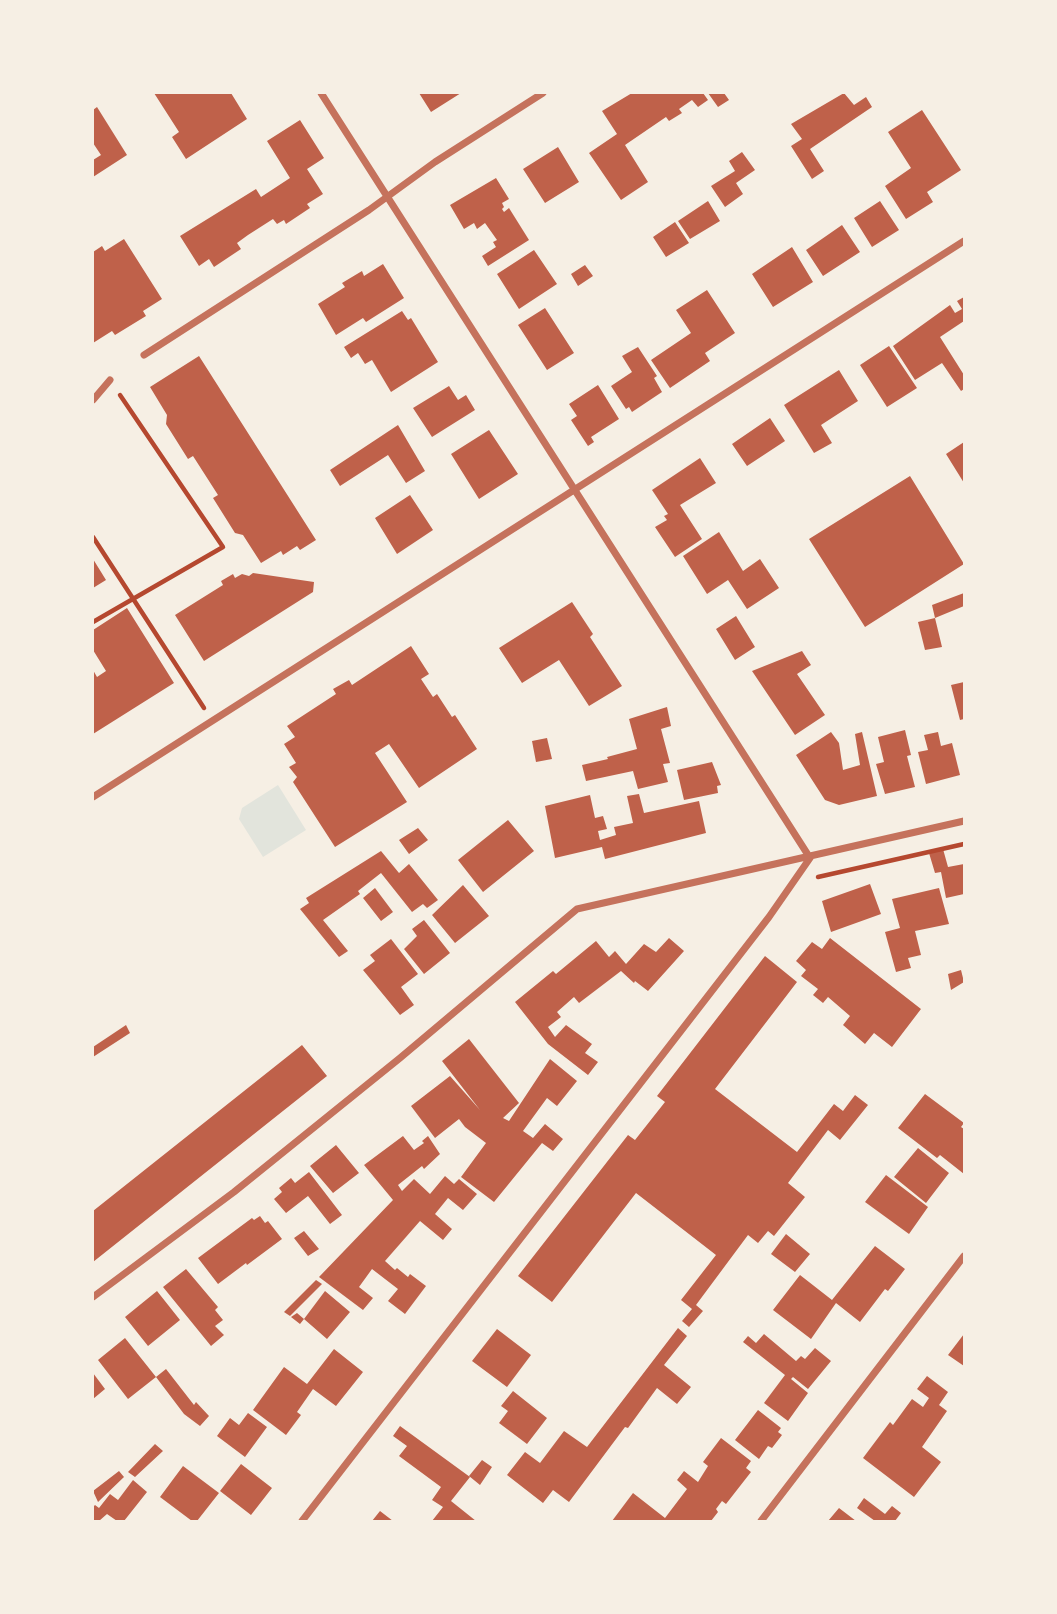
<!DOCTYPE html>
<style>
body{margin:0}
#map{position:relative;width:1057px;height:1614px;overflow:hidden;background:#f6efe4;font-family:"DejaVu Sans",sans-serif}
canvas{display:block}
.frame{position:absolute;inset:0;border:94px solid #f6efe4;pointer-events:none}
</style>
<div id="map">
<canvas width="1057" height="1614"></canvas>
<div class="frame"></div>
</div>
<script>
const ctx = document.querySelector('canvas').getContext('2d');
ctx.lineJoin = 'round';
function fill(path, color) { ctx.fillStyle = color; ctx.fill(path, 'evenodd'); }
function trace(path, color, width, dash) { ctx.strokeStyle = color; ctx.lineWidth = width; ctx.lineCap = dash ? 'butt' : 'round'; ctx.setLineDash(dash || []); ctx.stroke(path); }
fill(new Path2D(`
 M278,785L306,830L263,857L239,819L242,808Z`), '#e2e4dc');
fill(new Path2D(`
 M154,93H231L247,119L186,159L172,137L179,132Z
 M419,93H461L431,112Z
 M632,93H703L708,100L698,107L692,100L679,109L682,113L669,121L666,117L625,145L648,182L621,200L589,153L617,134L602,111Z
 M708,93H724L729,100L718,107Z
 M844,93L854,105L866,97L872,107L810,149L824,171L812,179L791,146L802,139L791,124Z
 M97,107L127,155L93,177V160L101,155L93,143V110Z
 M922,110L961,170L927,192L933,202L906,219L885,186L911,168L888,132Z
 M300,120L324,158L307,169L323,194L307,204L310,208L286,224L284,220L277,224L273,219L248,235L237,243L241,249L214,267L209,259L199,266L180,236L256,189L261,197L290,178L267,141Z
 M558,147L579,182L545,203L523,169Z
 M742,152L755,170L736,183L743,194L725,207L711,186L735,171L729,161Z
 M496,178L509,199L502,203L504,207L502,209L504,212L509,208L529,240L488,266L482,256L496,247L493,242L497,240L485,223L477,229L474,223L464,229L450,205Z
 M708,201L720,221L690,239L678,221Z
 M880,201L899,230L872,247L854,218Z
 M675,222L689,243L666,257L653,237Z
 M842,225L860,252L823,276L806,250Z
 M124,239L162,299L143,311L146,316L115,335L112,331L93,343V252L102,246L105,251Z
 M792,247L813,282L773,307L752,274Z
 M534,250L557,284L519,309L497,274Z
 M383,264L404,298L366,322L363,318L336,335L318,304L345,287L342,283L362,271L364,276Z
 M585,265L593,276L578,286L571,274Z
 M707,290L735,333L705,353L710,361L670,388L651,360L691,333L676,310Z
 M964,297V321L940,337L964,375V389L961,391L942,363L915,380L893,346L950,305L955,313L962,309L957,301Z
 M545,308L574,353L547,370L518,325Z
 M402,311L408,320L411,318L438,362L391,392L372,360L365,364L358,353L351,358L344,347Z
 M889,346L917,388L887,407L860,365Z
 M638,347L657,376L654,378L662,392L632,412L629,407L626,409L611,386L632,372L622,356Z
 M199,356L316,540L300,550L297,546L283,555L281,551L261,563L243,535L235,533L213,498L218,495L193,456L188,459L166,424L167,415L150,387Z
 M839,370L858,401L821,425L832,443L814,453L784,405Z
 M598,385L619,419L591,437L594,442L588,446L571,420L577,416L569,404Z
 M449,386L458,400L466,395L475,410L432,437L413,408Z
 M770,418L785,441L747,466L732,444Z
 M398,425L425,471L406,483L388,455L340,486L330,470Z
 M489,430L518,474L479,499L451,454Z
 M964,442V483L946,454Z
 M700,458L716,483L680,505L702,539L675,557L655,527L667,520L664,516L668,514L652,490Z
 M910,476L964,564L865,627L809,539Z
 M410,495L433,530L397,554L375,518Z
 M719,532L743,571L760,559L779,588L747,609L728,580L707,594L683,556Z
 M93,559L106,580L93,588Z
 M253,573L314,582L313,592L204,661L175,615L223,585L221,581L233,574L235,578L242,574L249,576Z
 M964,593V606L935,618L942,647L925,650L918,622L935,618L932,605Z
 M572,602L593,634L590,637L622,686L589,706L559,660L522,683L499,648Z
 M127,608L174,683L93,734V670L97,677L106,671L93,650V630Z
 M736,616L755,647L735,660L716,629Z
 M411,646L429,674L421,679L433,697L437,694L452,717L455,715L477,749L419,788L389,744L375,753L407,802L335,847L293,782L297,777L289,767L296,763L284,744L295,737L287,726L336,694L333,689L349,680L352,685Z
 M802,651L811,665L797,674L825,715L795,735L752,671Z
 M964,682V719L960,720L951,685Z
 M667,707L671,726L661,729L670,763L663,764L668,782L638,789L633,771L586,781L582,765L608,759L607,757L637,749L629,719Z
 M905,730L911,755L907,756L915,787L885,794L876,764L884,762L878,737Z
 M831,732L839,743L843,770L860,765L855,734L862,732L877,796L839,805L825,800L796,755Z
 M938,732L941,746L952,743L960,775L926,784L918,752L928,750L924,735Z
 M547,738L552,759L536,762L532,741Z
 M712,762L721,785L717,786L718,793L684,800L677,770Z
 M639,794L644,813L699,801L706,833L605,859L602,847L555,858L545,806L590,795L595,818L603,816L607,829L598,831L600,840L616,835L614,827L633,823L627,796Z
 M508,820L534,851L483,892L458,860Z
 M418,828L428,840L409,854L399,840Z
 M943,849L948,867L964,864V894L946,898L941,872L935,873L929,853Z
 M381,851L399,873L409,864L438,900L427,908L423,904L412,912L381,873L358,891L360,894L323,920L348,951L339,957L300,909L309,903L306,898Z
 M870,884L881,914L831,932L822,901Z
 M463,885L489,916L455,943L432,915Z
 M375,888L393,912L381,921L363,898Z
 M939,888L949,924L915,931L921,955L908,958L911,968L896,972L885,932L900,928L892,899Z
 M424,920L450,953L424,974L404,949L417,936L412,929Z
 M669,938L684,951L648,991L635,981L634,983L621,971L579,1003L574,997L557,1012L561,1017L548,1027L555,1037L566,1025L592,1044L585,1053L598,1062L588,1075L548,1044L515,1002L553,971L556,974L596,941L609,957L615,951L626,964L644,944L656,952Z
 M830,938L921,1009L892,1047L874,1033L865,1044L843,1025L850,1016L828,997L823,1003L813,995L818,989L801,976L806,970L796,961L812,942L822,949Z
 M391,939L418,974L401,987L414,1005L400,1015L363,970L375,961L370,955Z
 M765,956L797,982L715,1089L797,1152L834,1104L843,1111L855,1095L868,1105L840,1140L828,1130L788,1183L805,1197L774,1236L768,1231L758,1243L748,1235L696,1305L703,1311L689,1327L682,1321L692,1309L681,1300L716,1255L636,1193L552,1302L518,1276L628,1135L635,1140L665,1102L657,1096Z
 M961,970L964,982L951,990L948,974Z
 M126,1025L130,1033L93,1057V1047Z
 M469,1039L519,1103L503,1118L509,1121L550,1059L577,1081L557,1106L547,1098L523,1131L533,1138L545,1124L563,1139L553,1151L542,1143L494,1202L461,1177L486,1143L465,1127L459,1119L435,1138L411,1106L450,1076L480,1110L442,1061Z
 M302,1045L327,1076L93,1262V1211Z
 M925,1094L964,1123L961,1127L964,1129V1174L940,1155L937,1158L898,1128Z
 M403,1136L414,1150L424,1143L422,1141L428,1136L440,1154L424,1169L422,1166L398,1185L402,1191L414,1179L430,1194L445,1176L454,1184L459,1179L477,1194L463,1210L448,1198L435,1214L452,1229L443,1240L420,1221L385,1261L395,1270L397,1268L408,1277L410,1274L426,1286L405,1314L388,1301L398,1289L372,1269L359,1287L373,1298L363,1310L319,1277L393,1200L364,1165Z
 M336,1145L359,1173L333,1193L310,1166Z
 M918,1148L949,1173L926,1203L894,1177Z
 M309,1172L342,1215L330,1224L308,1196L286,1213L274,1199L282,1192L279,1188L291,1178L295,1183Z
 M886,1175L928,1207L909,1234L865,1202Z
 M260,1216L265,1223L268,1221L282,1239L247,1265L246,1263L218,1284L198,1258L252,1218L254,1220Z
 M304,1231L319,1249L308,1256L294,1238Z
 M786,1234L810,1254L795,1272L771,1254Z
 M875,1246L905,1269L888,1291L885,1289L860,1322L836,1303L811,1339L773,1310L800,1275L832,1300Z
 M186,1269L218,1307L215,1310L223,1320L215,1326L224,1335L211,1346L163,1287Z
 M316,1280L322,1284L290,1316L284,1312Z
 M157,1291L180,1320L148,1346L125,1317Z
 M325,1291L350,1312L327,1339L304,1319L300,1324L291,1317L297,1313L304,1319Z
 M678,1328L687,1336L664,1365L691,1387L677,1404L657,1388L628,1428L625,1427L569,1502L553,1490L543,1503L507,1475L525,1452L540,1463L564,1431L587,1447Z
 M497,1329L531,1355L507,1387L472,1361Z
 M764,1334L796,1361L801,1356L805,1359L815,1348L831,1361L808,1389L793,1377L791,1379L808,1393L788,1421L764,1403L785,1375L743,1342L748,1336L756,1343Z
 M964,1334V1366L948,1355Z
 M125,1338L156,1377L128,1399L98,1360Z
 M334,1349L363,1372L336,1406L313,1389L297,1412L301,1415L286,1435L253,1410L284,1367L307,1384Z
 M166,1369L194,1405L196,1402L209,1416L200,1426L184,1414L156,1377Z
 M93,1373L105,1389L93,1399Z
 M927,1376L948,1392L939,1405L947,1411L922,1447L941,1462L914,1497L863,1458L890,1422L893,1425L912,1399L923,1407L929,1398L917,1389Z
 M513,1391L547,1418L527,1444L499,1423L508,1411L501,1406Z
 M758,1410L781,1428L778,1432L782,1435L772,1448L768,1446L759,1459L735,1440Z
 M248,1413L267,1427L245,1457L217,1436L230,1418L239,1425Z
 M400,1426L470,1477L451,1501L476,1521H432L443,1507L432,1500L441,1487L399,1456L407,1446L393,1436Z
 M721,1438L751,1461L746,1468L751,1472L726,1504L722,1501L716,1509L718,1512L711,1521H612L633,1493L665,1518L687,1489L677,1480L684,1471L698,1482L708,1466L703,1462Z
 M155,1444L163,1451L135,1477L128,1472Z
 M482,1460L492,1467L480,1485L469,1476Z
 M241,1464L272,1488L251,1515L220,1491Z
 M183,1466L219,1493L197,1521H192L160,1497Z
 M119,1471L124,1477L98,1502L93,1491Z
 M133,1480L147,1492L124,1521H117L107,1514L99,1521H93V1507L95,1505L99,1508L110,1494L118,1500Z
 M864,1498L885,1514L892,1506L901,1513L895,1521H875L857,1508Z
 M839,1508L856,1521H828Z
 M380,1511L393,1521H372Z`), '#bf614a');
trace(new Path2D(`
 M93,537L204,708
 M93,622L223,547L120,395
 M818,877L964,844`), '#b5482f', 4.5);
trace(new Path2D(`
 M321,93L810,858
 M144,355L369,210L435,162L543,93
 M93,400L110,380
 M93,797L964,241
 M93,1297L234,1192L400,1058L577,909L964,821
 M302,1521L769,917L810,858
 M761,1521L964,1256`), '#c5725c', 7);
</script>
